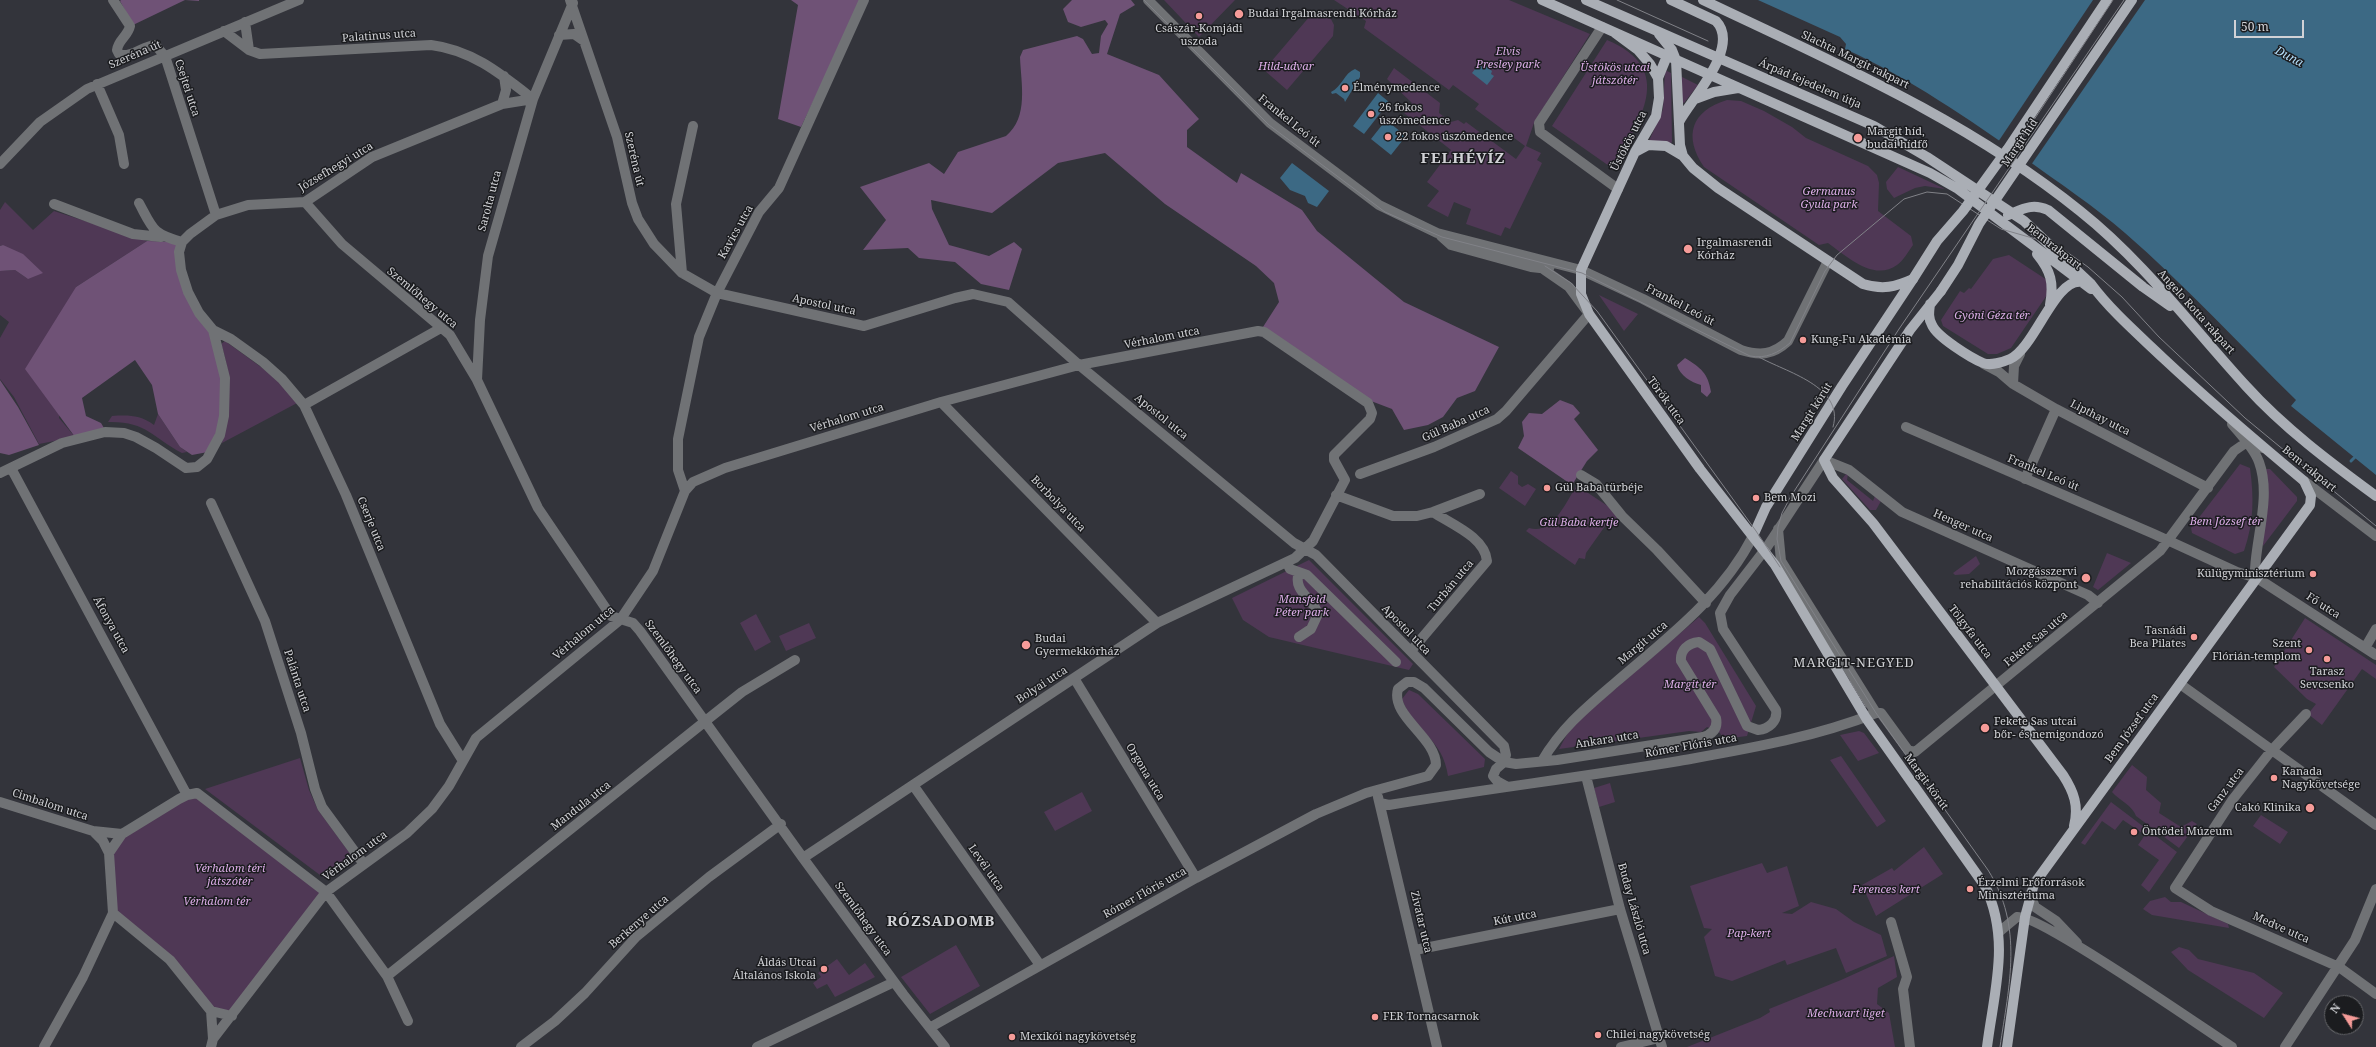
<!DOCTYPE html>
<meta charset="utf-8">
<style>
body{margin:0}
#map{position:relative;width:2376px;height:1047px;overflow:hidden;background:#33343b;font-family:"Noto Serif",serif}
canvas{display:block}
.north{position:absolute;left:2324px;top:995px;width:40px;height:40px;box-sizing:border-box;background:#1b1c1f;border:1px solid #646568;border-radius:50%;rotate:306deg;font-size:11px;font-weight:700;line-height:16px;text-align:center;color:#d1d2d6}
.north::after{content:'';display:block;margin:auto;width:14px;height:18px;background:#f59b98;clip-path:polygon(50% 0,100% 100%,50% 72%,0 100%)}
.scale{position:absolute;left:2234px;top:20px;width:70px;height:18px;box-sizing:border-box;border:2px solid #d1d2d6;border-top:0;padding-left:5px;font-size:12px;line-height:14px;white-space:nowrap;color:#d1d2d6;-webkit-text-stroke:3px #1b1c1f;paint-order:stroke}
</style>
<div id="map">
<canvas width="2376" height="1047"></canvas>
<div class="north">N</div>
<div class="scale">50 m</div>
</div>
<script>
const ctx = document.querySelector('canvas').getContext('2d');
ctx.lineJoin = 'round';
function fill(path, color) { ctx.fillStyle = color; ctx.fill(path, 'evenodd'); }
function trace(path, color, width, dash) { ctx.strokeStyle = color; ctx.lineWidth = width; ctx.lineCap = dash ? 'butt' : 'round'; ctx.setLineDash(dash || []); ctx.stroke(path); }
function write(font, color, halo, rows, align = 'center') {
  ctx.font = font + ' "Noto Serif",serif'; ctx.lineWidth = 3; ctx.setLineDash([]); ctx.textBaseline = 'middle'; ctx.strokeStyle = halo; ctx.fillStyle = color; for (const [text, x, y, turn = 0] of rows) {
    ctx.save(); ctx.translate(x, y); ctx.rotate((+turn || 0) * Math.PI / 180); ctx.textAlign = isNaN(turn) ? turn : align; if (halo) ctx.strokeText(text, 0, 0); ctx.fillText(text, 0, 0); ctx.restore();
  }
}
fill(new Path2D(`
 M1164,0H1235L1199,37Z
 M1334,0H1509L1590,34L1534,123L1526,146L1541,153L1537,160L1542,163L1510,229L1505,227L1501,236L1466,224L1471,209L1454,202L1448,217L1427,206L1439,191L1427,182L1451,150L1404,113L1412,103L1387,79L1394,68L1440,103L1439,113L1451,122L1458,120L1464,124L1466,122L1516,159L1525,146L1475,109L1479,104L1453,85L1449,90L1364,28L1366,21Z
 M1315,14L1331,19L1334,25L1333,36L1287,90L1264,70L1310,16Z
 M1607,40C1677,69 1640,121 1612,168L1552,126Z
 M1665,70L1671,73L1672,142L1670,144L1649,141L1663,109Z
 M1682,77L1698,85L1684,103L1681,102Z
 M1727,100L1741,101L1764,111L1792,127L1806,138L1868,166L1877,175L1879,183L1878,211L1911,236L1913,245C1908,252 1903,261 1897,265C1874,282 1846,256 1828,243L1819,245L1704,167C1683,136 1691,111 1727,100Z
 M1898,167L1945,189L1925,186L1915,188L1894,198L1887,189L1886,182Z
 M5,202L33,230L54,211L147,241L76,287L59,418L75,437L39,444L14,397L0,379V338L9,322L0,315V271L15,270L28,279L3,245L0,246V210Z
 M2009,255L2047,280V295L2011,348L1997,354H1988L1943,326L1941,320L1960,291L1964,293L1969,288L1971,289L1993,259Z
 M1599,295L1638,314L1624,331Z
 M225,341L272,375L299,402L222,443C228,409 233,377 221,344Z
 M158,414L180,447L187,452L182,453C152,437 146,421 108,422L112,416C129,415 140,415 154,425Z
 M2240,464L2250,468C2254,498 2254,522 2244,551L2235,554L2192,533L2191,528Z
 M2264,469H2270L2297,497V501L2263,546Z
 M1511,471L1518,476V484L1522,487L1528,484L1536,489L1525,506L1499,488Z
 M1846,474H1848L1847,480L1873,501L1875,496L1881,501L1876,510H1870L1842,479Z
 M1581,486L1585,491L1620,514L1615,521L1608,522L1586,553L1585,559L1579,558L1575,565L1526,531L1529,528C1553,535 1565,503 1576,487Z
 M2107,553L2131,563L2098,590L2093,587Z
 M1976,556L1980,564L1969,574L1955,575L1953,573Z
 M1309,560L1413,664L1409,670L1269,637L1243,620L1232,598Z
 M756,614L771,642L755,651L740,623Z
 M1699,617L1705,623L1756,706L1747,736L1723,739L1720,733L1707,727L1701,732L1689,731L1559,749L1571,727Z
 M2305,618L2376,665V679L2362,669L2322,725L2308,714L2316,704L2307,699L2274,667Z
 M809,623L816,638L786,651L779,636Z
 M1409,690L1418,694L1485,759L1484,767L1448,776C1443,738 1414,732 1402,699Z
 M1859,731L1864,733L1879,753L1858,761L1840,735Z
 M1841,756L1886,821L1877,827L1830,760Z
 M300,758L309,790L318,810L351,855L324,878L205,789Z
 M2132,765L2147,777L2146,790L2161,803L2159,813L2181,827L2192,821L2197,824L2179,848L2136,816C2133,806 2119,800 2112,792Z
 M1610,783L1615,802L1599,807L1594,788Z
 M1082,792L1092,811L1055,831L1044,812Z
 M197,793L326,892L232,1016L220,1014L187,980L113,913L108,862L122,834Z
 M2111,802L2177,852L2149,892L2141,885L2159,860L2138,845L2145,835L2123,820L2115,830L2102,821L2085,845L2081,843Z
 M2261,815L2288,832L2280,844L2253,826Z
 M1924,847L1943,874L1876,916L1862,885L1892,868L1894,871Z
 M1762,863L1767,873L1787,866L1799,906L1782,913L1792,914L1811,902L1836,909L1854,922L1881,935L1887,956L1846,973L1836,948L1787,965L1785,960L1732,981L1715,976L1704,937L1712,929L1704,928L1690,886Z
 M2165,897L2171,902H2181L2228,924L2229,928L2152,915L2143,909L2150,901Z
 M956,945L980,986L930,1014L901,977Z
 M2179,947L2189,950L2198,959L2254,973L2283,993L2264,1018L2188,970L2171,952Z
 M1894,956L1897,977L1878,988L1877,1004L1889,1013L1895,1047H1687L1760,1018L1770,1012L1769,1009L1841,980Z
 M837,959L849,975L865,963L875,977L835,997L827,984L817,989L813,983L821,977L818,973Z`), '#4f3855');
fill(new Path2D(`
 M121,0H199V1L185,0L133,25L120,1Z
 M791,0H862L801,127L778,119L798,5Z
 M1072,0H1131L1135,5L1120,14L1107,54L1159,75L1199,119L1187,130V147L1237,183L1241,173L1302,210L1317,231L1404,302L1499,347L1475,391L1457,398L1443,417L1428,425L1404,430L1392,409L1371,401L1263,327L1279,302L1274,283L1256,266L1165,204L1105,153L1058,163L992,213L931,200L932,209L949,245L989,256L1014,242L1022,249L1009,290L981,284L955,262L919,258L908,248L863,250L886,220L860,187L929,163L944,174L958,152L1006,136C1029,117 1021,84 1020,57L1023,50L1077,36L1083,39L1092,54L1099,53L1101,36L1108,24L1105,20L1081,27L1068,22L1063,9Z
 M147,241L182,242L181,270L217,339L224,416L213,451L192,455L180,447L158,414L152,385L135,360L82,398L86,416L101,423L104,428L75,437L25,369L76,287Z
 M3,245L23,254L43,273L28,279L15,270L0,271V246Z
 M1685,358C1701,368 1708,373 1711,392L1707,397L1701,392V385C1691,382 1680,376 1677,365Z
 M0,380L18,407L39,445L9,455L0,453Z
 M1560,400L1573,405L1580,413L1574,419L1598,450L1587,461L1572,485L1518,448L1524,436L1522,422L1529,413L1542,414Z`), '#6f5276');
fill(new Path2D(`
 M1758,0H2376V475L2291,406L2296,400C2239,344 2185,285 2125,233C2094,206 2059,183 2026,159C1968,119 1910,78 1845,49L1846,44L1840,37Z
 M1479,64L1482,67L1484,65L1492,71L1491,74L1494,76L1487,85L1472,73Z
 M1355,69L1360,72V77L1345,102L1344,99L1336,93L1332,94L1331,92C1342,87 1344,73 1355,69Z
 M1378,93L1389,102L1364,134L1353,126Z
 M1386,120L1406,136L1391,155L1371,139Z
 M1292,163L1329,191L1317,207L1308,203L1305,196L1290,190L1280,178Z`), '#3c6984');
fill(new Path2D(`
 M2093,0H2145L2031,165L1998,142Z`), '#33343b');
trace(new Path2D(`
 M2351,461L2357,455`), '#3c6984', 3);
trace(new Path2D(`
 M113,0L130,26C128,36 118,40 117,50L119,54C130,59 143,46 155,45L165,56L216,215
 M570,0L617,137L632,203L638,219L654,244L682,273L717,293L864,326L955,298L973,294L1008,302L1079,365L1294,543L1316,555L1504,746L1506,755L1504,762
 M1148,0L1270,123L1379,205L1437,233L1581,270L1643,299L1741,350C1760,356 1773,355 1788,341L1828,261
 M245,22L249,50
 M1602,27L1539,123L1540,132L1618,189
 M224,31L249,50L260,54L431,45C472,50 501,74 533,99
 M559,35L574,34L584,41
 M97,84L119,135L124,164
 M502,104L506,90L504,76
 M0,164L40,122L87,89L299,0
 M305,202L342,244L450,335L477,380L538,508L611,616L633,623L640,631L803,858L903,994L945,1047
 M139,203C153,229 152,234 182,242
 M54,204L133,234L161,237
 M1441,236L1451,245L1531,267L1549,269
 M682,273L676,204L693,126
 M213,330L231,339L263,362L282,379L304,405L346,495L440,724L463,761
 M1984,364L1999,372L2013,384L2056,409L2208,488
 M477,380L480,320L488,256L533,99L573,3
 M2013,384L2014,366L2020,354
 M941,402L1157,623
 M304,405L441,328
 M2232,424C2241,435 2254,448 2259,462C2271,495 2257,534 2255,569L2257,578
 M1906,427L2154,534L2237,572L2257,578L2376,655
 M11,468L187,795
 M0,473L62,443L105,432L124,433L136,437L156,448L186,468L197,467L207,459L220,435L224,416L225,378L213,330L199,313L188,292L181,270L179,252L182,242L190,234L216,215L248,205L305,202L372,157L502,104L533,99
 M1360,474L1434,447L1497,419L1506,411L1589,314L1569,287L1543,269
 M1581,475L1596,484L1622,516L1657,550L1706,603
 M2025,479L2056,409
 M2304,481L2376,536
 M685,491L678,470V439L699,337L717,293L759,212L779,188L864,0
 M1336,495L1393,516H1417L1433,512L1480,494
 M211,503L265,621L301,733L315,789L322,807L363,863
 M1778,529L1781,561L1876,713
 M1287,563L1290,569L1307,575L1396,662
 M1299,637L1311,629L1318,614C1314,599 1292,591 1299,573
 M2365,648L2376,629
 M1411,651L1487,561C1485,537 1451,524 1433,512
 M1074,678L1196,878
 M2180,684L2376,825
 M2306,714L2271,751L2233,799L2175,888L2211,911L2339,967L2376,994
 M1542,761C1562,727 1587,707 1616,682C1667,638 1722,597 1753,536
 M1504,762L1496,769L1493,776L1497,781L1506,786
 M1586,776L1620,909L1662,1047
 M913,785L1040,965
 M1378,797L1437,1047
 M0,802L93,831L122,834
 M1380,803L1389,805C1486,789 1583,777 1679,761C1746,749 1813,738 1876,713H1881L1908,750L1915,752L2160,551L2234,451L2247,442L2263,448
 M93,831L103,841L109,853L113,913L170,960L211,1011L232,1016
 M109,853L122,834L179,799L187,795L197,793L326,892L387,976L408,1021
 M2030,894L2035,907L2056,921L2077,943
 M1891,922L1907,977L1903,989L1910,1047
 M1999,932L2017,917C2038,913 2203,1028 2232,1047
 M1415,950L1620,909
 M387,976L713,715L742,692L795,660
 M211,1011L213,1039L211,1047
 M931,1027L1196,878L1316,814L1366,793L1428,776L1436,765C1436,737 1390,716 1398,689L1407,682H1414L1424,688L1489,752L1504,762L1516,764L1557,760L1703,737C1713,734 1718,728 1716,718L1681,661C1680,650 1688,643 1699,642L1710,649L1747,726L1758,730C1769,729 1778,721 1776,710L1723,629L1720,613L1730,595L1767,547L1824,460L1849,470L1902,512L2088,595L2098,603
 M213,1039L326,892L407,833L432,809L449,786L476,738L620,620L653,571L685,491L693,482L725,468L941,402L1079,365L1258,331L1264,332L1368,403L1372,413L1370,419L1334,455V460L1345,480L1313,541L1295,558L1157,623L803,858
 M44,1047L83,977L113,913
 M521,1047L555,1021L585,993L636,937L709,877L781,824
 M757,1047L894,982
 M1621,1047L1659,1038
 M2285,1047L2355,940L2376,889`), '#707275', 10);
trace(new Path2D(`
 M1542,0L1930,173L1958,189L2091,289
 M1586,0L1874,126L1927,157L2024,221L2091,284C2111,311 2139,335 2163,358C2209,401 2256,441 2304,481L2311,496L2310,505L2034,884L2025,917L2007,1047
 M1671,0L1716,21C1741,47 1692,98 1679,122
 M1703,0C1833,62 1966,119 2080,211C2143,261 2192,327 2246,386C2284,428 2331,463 2376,496
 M1615,33L1638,50L1650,64L1658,78L1659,98L1656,116L1635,152L1581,270V294L1589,314L1700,469L1775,565L1866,718L1985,886C2011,940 1994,991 1987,1047
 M1659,34L1672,50L1676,60L1680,145L1683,156
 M1658,78L1667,56L1671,51
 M1695,99L1714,92L1738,88
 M2007,150L2107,0
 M1635,152L1648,145L1666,146L1683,156L1693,168L1718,188L1863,284C1883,290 1895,287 1913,279
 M2008,215C2023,209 2032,203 2048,210L2143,287L2170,306
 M2037,254C2051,271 2054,283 2050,305
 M1941,291L1910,330L1824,460L1833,478L1873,523L2063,775C2074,792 2079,806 2074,826
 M1930,304C1929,312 1928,318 1932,325C1937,337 1971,358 1983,363C1990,366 2003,362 2010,359C2035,348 2055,277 2082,282
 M1753,536L1766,507L1842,386L1913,279`), '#aaaeb5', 10);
trace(new Path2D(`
 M1144,0L1269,125L1385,212L1442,237L1582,273L1750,356C1766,359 1778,353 1790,343L1825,271L1837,255L1904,199L1927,192L1947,194L2001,229L2057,245L2088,267L2122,297L2159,337L2245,418L2376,526
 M1617,0L1708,41
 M2016,147L2113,0
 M1545,266L1571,283L1597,311L1756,531L1780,567
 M1759,357C1785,372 1845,386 1833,427
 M1850,681L1866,707
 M2000,1047C2009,985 2024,927 1988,870L1876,713L1781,561L1777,539L1778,527L1782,513L1791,496L1899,329L2124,0`), '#818288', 1);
trace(new Path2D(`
 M1913,279L1937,241L1963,211L2007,150
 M1941,291L1958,265L1979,224L2132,0`), '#aaaeb5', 10);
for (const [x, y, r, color] of [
 [1239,14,5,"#f59b98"],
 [1199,16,4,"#f59b98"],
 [1345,88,4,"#f59b98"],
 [1371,114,4,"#f59b98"],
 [1388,137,4,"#f59b98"],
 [1858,138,5,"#f59b98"],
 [1688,249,5,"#f59b98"],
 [1803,340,4,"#f59b98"],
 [1547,488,4,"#f59b98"],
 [1756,498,4,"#f59b98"],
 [2313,574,4,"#f59b98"],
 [2086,578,5,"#f59b98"],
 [2194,637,4,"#f59b98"],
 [1026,645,5,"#f59b98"],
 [2309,650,4,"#f59b98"],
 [2327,659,4,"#f59b98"],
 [1985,728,5,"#f59b98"],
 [2274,778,4,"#f59b98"],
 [2310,808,5,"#f59b98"],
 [2134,832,4,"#f59b98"],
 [1970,889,4,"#f59b98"],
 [824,969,4,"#f59b98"],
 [1375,1017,4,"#f59b98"],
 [1598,1035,4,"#f59b98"],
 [1012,1037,4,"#f59b98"]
]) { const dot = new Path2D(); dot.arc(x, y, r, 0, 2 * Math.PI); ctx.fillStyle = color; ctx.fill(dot); trace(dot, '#1b1c1f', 1.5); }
write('11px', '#d1d2d6', '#1b1c1f', [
 ["Budai Irgalmasrendi Kórház",1248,14],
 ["Császár-Komjádi",1199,29,"center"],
 ["uszoda",1199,42,"center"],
 ["Élménymedence",1353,88],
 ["26 fokos",1379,108],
 ["úszómedence",1379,121],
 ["Margit híd,",1867,132],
 ["budai hídfő",1867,145],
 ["22 fokos úszómedence",1396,137],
 ["Irgalmasrendi",1697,243],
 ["Kórház",1697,256],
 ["Kung-Fu Akadémia",1811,340],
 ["Gül Baba türbéje",1555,488],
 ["Bem Mozi",1764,498],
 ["Mozgásszervi",2077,572,"right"],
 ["rehabilitációs központ",2077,585,"right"],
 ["Külügyminisztérium",2305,574,"right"],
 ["Tasnádi",2186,631,"right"],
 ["Bea Pilates",2186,644,"right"],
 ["Budai",1035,639],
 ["Gyermekkórház",1035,652],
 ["Szent",2301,644,"right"],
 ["Flórián-templom",2301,657,"right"],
 ["Tarasz",2327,672,"center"],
 ["Sevcsenko",2327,685,"center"],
 ["Fekete Sas utcai",1994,722],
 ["bőr- és nemigondozó",1994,735],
 ["Kanada",2282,772],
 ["Nagykövetsége",2282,785],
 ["Cakó Klinika",2301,808,"right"],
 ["Öntödei Múzeum",2142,832],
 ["Érzelmi Erőforrások",1978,883],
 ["Minisztériuma",1978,896],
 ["Áldás Utcai",816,963,"right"],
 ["Általános Iskola",816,976,"right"],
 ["FER Tornacsarnok",1383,1017],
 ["Chilei nagykövetség",1606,1035],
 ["Mexikói nagykövetség",1020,1037]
], 'left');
write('11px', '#d1d2d6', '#1b1c1f', [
 ["Palatinus utca",379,36,-4],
 ["Szeréna út",135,55,-23],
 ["Slachta Margit rakpart",1855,60,26],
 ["Árpád fejedelem útja",1810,84,23],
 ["Csejtei utca",187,88,72],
 ["Frankel Leó út",1289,121,39],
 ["Üstökös utca",1629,141,-63],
 ["Margit híd",2020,143,-56],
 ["Szeréna út",634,159,77],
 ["Józsefhegyi utca",336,167,-31],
 ["Sarolta utca",490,201,-75],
 ["Kavics utca",736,232,-61],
 ["Bem rakpart",2054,247,38],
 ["Szemlőhegy utca",422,298,40],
 ["Apostol utca",824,305,12],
 ["Frankel Leó út",1680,305,28],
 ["Angelo Rotta rakpart",2196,312,48],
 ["Vérhalom utca",1162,338,-11],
 ["Török utca",1666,401,54],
 ["Margit körút",1812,412,-58],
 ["Apostol utca",1161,417,39],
 ["Vérhalom utca",847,418,-17],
 ["Lipthay utca",2100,418,27],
 ["Gül Baba utca",1456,424,-24],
 ["Bem rakpart",2309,469,39],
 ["Frankel Leó út",2043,473,23],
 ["Borbolya utca",1058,504,46],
 ["Cserje utca",371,524,68],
 ["Henger utca",1963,526,24],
 ["Turbán utca",1451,586,-50],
 ["Fő utca",2323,606,33],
 ["Áfonya utca",111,625,61],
 ["Apostol utca",1406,630,46],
 ["Tölgyfa utca",1970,632,53],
 ["Vérhalom utca",584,633,-40],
 ["Fekete Sas utca",2036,639,-40],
 ["Margit utca",1643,643,-40],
 ["Szemlőhegy utca",673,657,54],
 ["Palánta utca",297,681,72],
 ["Bolyai utca",1042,685,-33],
 ["Bem József utca",2132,728,-54],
 ["Ankara utca",1607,740,-9],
 ["Rómer Flóris utca",1691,746,-10],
 ["Orgona utca",1145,772,59],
 ["Margit körút",1926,782,54],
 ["Ganz utca",2226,790,-53],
 ["Cimbalom utca",50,805,18],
 ["Mandula utca",581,806,-38],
 ["Vérhalom utca",355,856,-36],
 ["Levél utca",986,868,55],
 ["Rómer Flóris utca",1145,893,-29],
 ["Buday László utca",1634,909,74],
 ["Kút utca",1515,918,-11],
 ["Szemlőhegy utca",863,919,54],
 ["Berkenye utca",639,922,-41],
 ["Zivatar utca",1421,922,77],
 ["Medve utca",2281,928,24]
]);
write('italic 11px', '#dcade7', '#1b1c1f', [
 ["Elvis",1508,52],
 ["Presley park",1508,65],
 ["Hild-udvar",1286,67],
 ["Üstökös utcai",1615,68],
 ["játszótér",1615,81],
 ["Germanus",1829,192],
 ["Gyula park",1829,205],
 ["Gyóni Géza tér",1992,316],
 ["Bem József tér",2226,522],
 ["Gül Baba kertje",1579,523],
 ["Mansfeld",1302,600],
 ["Péter park",1302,613],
 ["Margit tér",1690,685],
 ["Vérhalom téri",230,869],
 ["játszótér",230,882],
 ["Ferences kert",1886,890],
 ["Vérhalom tér",217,902],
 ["Pap-kert",1749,934],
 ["Mechwart liget",1846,1014]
]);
write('italic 12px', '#b2dbf6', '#1b1c1f', [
 ["Duna",2289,57,28]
]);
ctx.letterSpacing = '1px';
write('13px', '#d1d2d6', '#1b1c1f', [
 ["MARGIT-NEGYED",1854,663]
]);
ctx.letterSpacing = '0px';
ctx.letterSpacing = '1px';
write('bold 15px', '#d1d2d6', '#1b1c1f', [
 ["FELHÉVÍZ",1463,159],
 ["RÓZSADOMB",941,922]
]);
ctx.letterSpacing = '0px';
</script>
